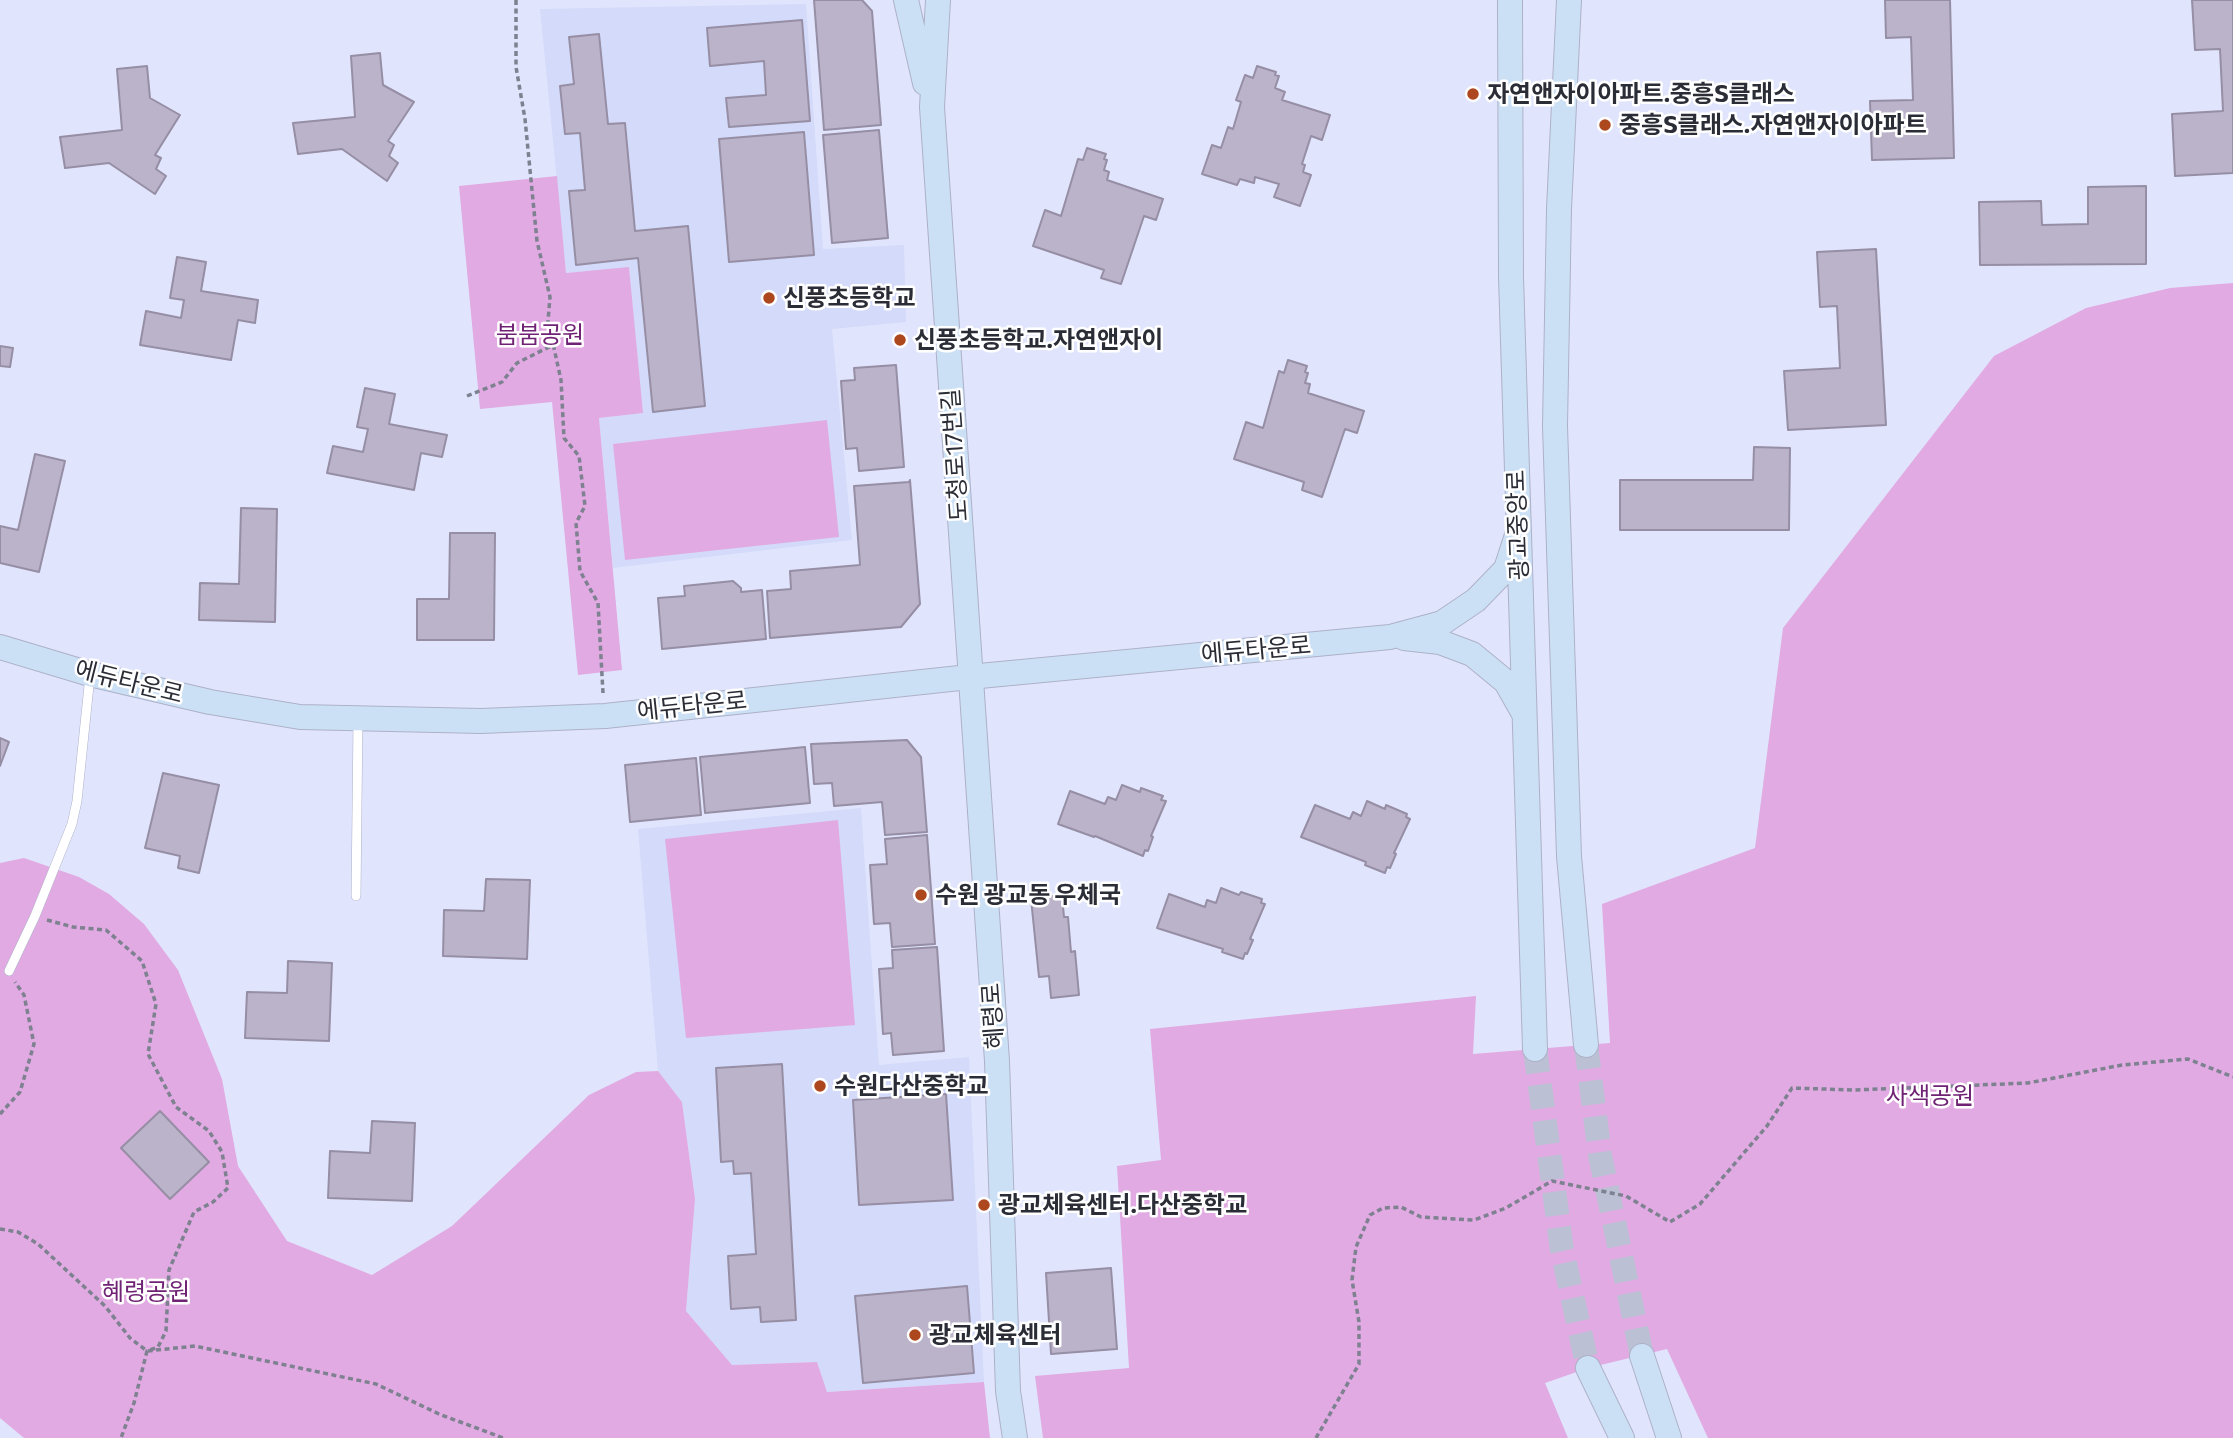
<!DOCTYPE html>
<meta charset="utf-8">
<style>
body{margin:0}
canvas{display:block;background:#e0e5fd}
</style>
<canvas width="2233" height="1438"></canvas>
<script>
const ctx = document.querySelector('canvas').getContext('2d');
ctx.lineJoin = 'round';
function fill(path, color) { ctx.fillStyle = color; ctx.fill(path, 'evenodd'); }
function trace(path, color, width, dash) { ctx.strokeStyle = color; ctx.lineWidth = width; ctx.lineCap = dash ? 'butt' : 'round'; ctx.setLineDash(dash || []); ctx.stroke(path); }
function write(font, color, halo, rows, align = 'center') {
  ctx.font = font + ' Commissioner,"Noto Sans KR",sans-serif'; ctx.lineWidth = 5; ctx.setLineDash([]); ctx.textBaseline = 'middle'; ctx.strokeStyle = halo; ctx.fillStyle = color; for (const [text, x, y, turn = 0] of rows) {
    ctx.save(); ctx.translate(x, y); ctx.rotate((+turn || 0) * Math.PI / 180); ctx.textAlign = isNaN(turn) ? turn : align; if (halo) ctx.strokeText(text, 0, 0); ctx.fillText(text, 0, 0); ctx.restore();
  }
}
fill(new Path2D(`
 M806,4L823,249L904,245L906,322L832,329L852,540L613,568L599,418L642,413L629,268L566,273L540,9Z
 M861,808L879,1065L969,1057L984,1382L826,1392L817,1362L732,1365L686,1311L695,1199L682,1102L658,1071L638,829Z`), '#d4daf9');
fill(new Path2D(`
 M557,176L566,273L629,267L643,413L599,418L622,670L578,675L552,402L480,409L459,186Z
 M2233,283V1438H1708L1667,1349L1588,1368L1545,1383L1568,1438H1043L1035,1376L1129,1368L1117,1166L1161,1160L1150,1029L1476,996L1473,1054L1610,1043L1602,904L1755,848L1783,628L1994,356L2086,308L2170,288Z
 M827,420L839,537L625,560L613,444Z
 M838,820L855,1025L686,1038L665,839Z
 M24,858L79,877L109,894L144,924L178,970L222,1079L238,1166L287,1241L372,1275L452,1226L589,1095L636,1072L658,1071L682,1102L695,1199L686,1311L732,1365L817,1362L827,1392L984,1382L990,1438H24L0,1418V863Z`), '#e1aae2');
const building = new Path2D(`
 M814,0H862L872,11L881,125L824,130Z
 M1885,0H1950L1954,158L1872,160L1870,101L1913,100L1911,37L1886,38Z
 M2192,0H2233V173L2175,176L2172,114L2223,111L2220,49L2195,50Z
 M802,20L810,121L729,127L726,98L766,95L764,61L710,66L707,28Z
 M599,34L608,124L625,123L635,231L688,226L705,406L653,412L638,258L576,265L569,191L585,190L580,133L565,134L560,86L574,84L569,37Z
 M380,53L383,85L414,102L388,141L394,145L389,156L398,163L387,181L342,149L298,154L293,123L355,117L351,56Z
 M147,66L150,98L180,115L155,155L161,158L156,169L166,176L155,194L109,163L65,168L60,137L122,130L117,69Z
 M1257,66L1276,72L1275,75L1279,76L1275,88L1285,92L1282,100L1330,115L1322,140L1311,136L1302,164L1305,165L1303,172L1311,175L1300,206L1274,197L1279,184L1255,177L1254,183L1240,179L1237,185L1202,174L1212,145L1221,148L1228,127L1233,129L1241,102L1236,100L1245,75L1253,78Z
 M879,130L888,238L832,243L823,135Z
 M804,132L814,255L729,262L719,139Z
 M1087,148L1106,154L1104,159L1107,160L1104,170L1109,172L1107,180L1163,199L1156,220L1144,216L1121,284L1101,278L1104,270L1033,246L1045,210L1061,216L1078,159L1083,160Z
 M2146,186V264L1980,265L1979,202L2041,201L2042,225L2088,224V187Z
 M1876,249L1886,425L1788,430L1784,371L1840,368L1837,306L1820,307L1817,252Z
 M177,257L206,262L201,291L258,300L255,323L238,320L231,360L140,345L146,311L181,318L184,300L170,298Z
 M0,346L13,348L10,367L0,366Z
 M1288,360L1307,366L1305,372L1308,373L1305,383L1310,384L1308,393L1364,411L1357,433L1345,429L1322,497L1302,490L1304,482L1234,459L1246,422L1263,428L1279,371L1284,373Z
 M896,365L904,467L859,471L857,448L846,449L841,381L855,380L854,368Z
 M365,388L395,394L389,424L447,435L442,457L421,453L414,490L327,473L333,446L363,452L368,429L357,427Z
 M1754,447L1790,448L1789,530H1620V480H1753Z
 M35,454L65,461L39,572L0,563V526L18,530Z
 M910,480L920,604L901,627L770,638L767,591L791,589L790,571L860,565L854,486L909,482Z
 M241,508L277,509L275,622L199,620L200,583L239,584Z
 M450,533H495L494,640H417V599H449Z
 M733,581L741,588V592L762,590L766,639L662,649L658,598L685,596L684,586Z
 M0,738L9,742L0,766Z
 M907,740L921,757L927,832L885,835L882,802L834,806L832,783L814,784L811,744Z
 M805,747L810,803L705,813L700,757Z
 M696,758L701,815L630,822L625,765Z
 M163,773L219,785L199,873L178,868L180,856L145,848Z
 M1122,785L1140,792L1141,788L1163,796L1161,800L1166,801L1151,836L1153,837L1148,851L1145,850L1143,856L1095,836L1094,837L1058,824L1070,791L1105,804L1108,797L1116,800Z
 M1367,801L1385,809L1386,805L1407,814L1406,817L1410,819L1394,853L1396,854L1390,868L1387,867L1385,873L1365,865L1366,862L1301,837L1315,805L1350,819L1353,812L1361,816Z
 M927,835L935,944L892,947L890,923L874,924L870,865L887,864L885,839Z
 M486,879L530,880L527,959L443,956L444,910L484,911Z
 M1221,888L1239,895L1241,892L1262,899L1261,903L1265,904L1250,939L1253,940L1247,954L1245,953L1243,959L1222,952L1223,949L1157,928L1169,894L1205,907L1207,900L1216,903Z
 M1062,895L1064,917H1068L1071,952L1075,951L1079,995L1051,998L1049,976L1039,977L1031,899Z
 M937,947L944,1051L893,1055L891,1033L883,1034L879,969L893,968L892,950Z
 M288,961L332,963L329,1041L245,1038L247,992L287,993Z
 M782,1064L796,1320L761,1322L760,1307L731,1309L728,1256L756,1254L751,1173L734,1174L733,1161L721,1162L716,1068Z
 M946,1094L953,1200L859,1205L853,1100Z
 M160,1111L209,1162L170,1199L121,1148Z
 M372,1121L415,1123L412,1201L328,1198L330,1151L370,1153Z
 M1111,1268L1117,1349L1051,1354L1046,1273Z
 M967,1286L974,1373L863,1383L855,1296Z`);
fill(building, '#bbb3ca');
trace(building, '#968ea4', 2);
trace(new Path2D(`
 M1586,1045L1600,1155L1642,1356
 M1535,1049L1562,1250L1588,1368`), '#bcc0d5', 24, [24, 12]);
const lane = new Path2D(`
 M356,896L358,720
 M9,971L35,916L72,824L77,801L90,676`);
const secondary = new Path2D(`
 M906,0L925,83
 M938,0L932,107L997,1061L1008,1391L1015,1438
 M1510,0L1511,277L1535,1049
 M1569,0L1559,209L1555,426L1569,856L1586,1045
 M1404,638L1440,642L1472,654L1506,682L1523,712
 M0,647L90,674L210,702L300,717L481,721L605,716L969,677L1390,637L1442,623L1476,600L1506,569L1518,532
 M1642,1356L1669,1438
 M1588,1368L1622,1438`);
trace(lane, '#adb1c8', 10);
trace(secondary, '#adb1c8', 26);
trace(new Path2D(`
 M516,0V67L525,119L537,241L550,297L548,321L561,380L564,438L579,456L585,506L576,523L580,571L598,603L603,693
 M467,396L502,382L517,363L553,345
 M47,920L73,927L106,930L142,961L156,1004L148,1054L176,1107L209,1131L222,1152L228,1188L213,1202L194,1212L169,1270L166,1331L158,1347L147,1351L134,1403L121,1438
 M0,1114L20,1092L34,1044L24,995L15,982
 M0,1229L18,1232L38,1244L105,1306L130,1338L147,1351L195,1346L376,1384L439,1414L503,1438
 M1316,1438L1359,1364V1322L1352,1280L1356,1247L1370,1215L1383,1208L1401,1207L1421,1217L1474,1220L1506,1208L1552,1181L1626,1196L1670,1222L1700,1204L1767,1126L1792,1088L1854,1090L2028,1083L2122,1065L2188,1059L2233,1077`), '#7d8190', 3.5, [5, 3.5]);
trace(lane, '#fff', 9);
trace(secondary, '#cce0f5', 24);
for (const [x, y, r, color] of [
 [1473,94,7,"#ad471e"],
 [1605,125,7,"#ad471e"],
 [769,298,7,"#ad471e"],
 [900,340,7,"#ad471e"],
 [921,895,7,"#ad471e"],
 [820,1086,7,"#ad471e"],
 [984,1205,7,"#ad471e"],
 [915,1335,7,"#ad471e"]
]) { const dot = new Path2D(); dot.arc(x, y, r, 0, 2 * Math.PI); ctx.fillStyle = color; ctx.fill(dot); trace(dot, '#fff', 2.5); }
write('bold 24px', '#2b2d36', '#fff', [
 ["자연앤자이아파트.중흥S클래스",1487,94],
 ["중흥S클래스.자연앤자이아파트",1619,125],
 ["신풍초등학교",783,298],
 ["신풍초등학교.자연앤자이",914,340],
 ["수원 광교동 우체국",935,895],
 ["수원다산중학교",834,1086],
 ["광교체육센터.다산중학교",998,1205],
 ["광교체육센터",929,1335]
], 'left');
write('24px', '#702274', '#fff', [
 ["붐붐공원",540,335],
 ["사색공원",1930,1096],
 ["혜령공원",146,1292]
]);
write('24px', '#2b2d36', '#fff', [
 ["도청로17번길",955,455,-94],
 ["광교중앙로",1518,525,-92],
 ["에듀타운로",1256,650,-5],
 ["에듀타운로",129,682,14],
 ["에듀타운로",692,706,-6],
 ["혜령로",993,1016,-94]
]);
</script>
